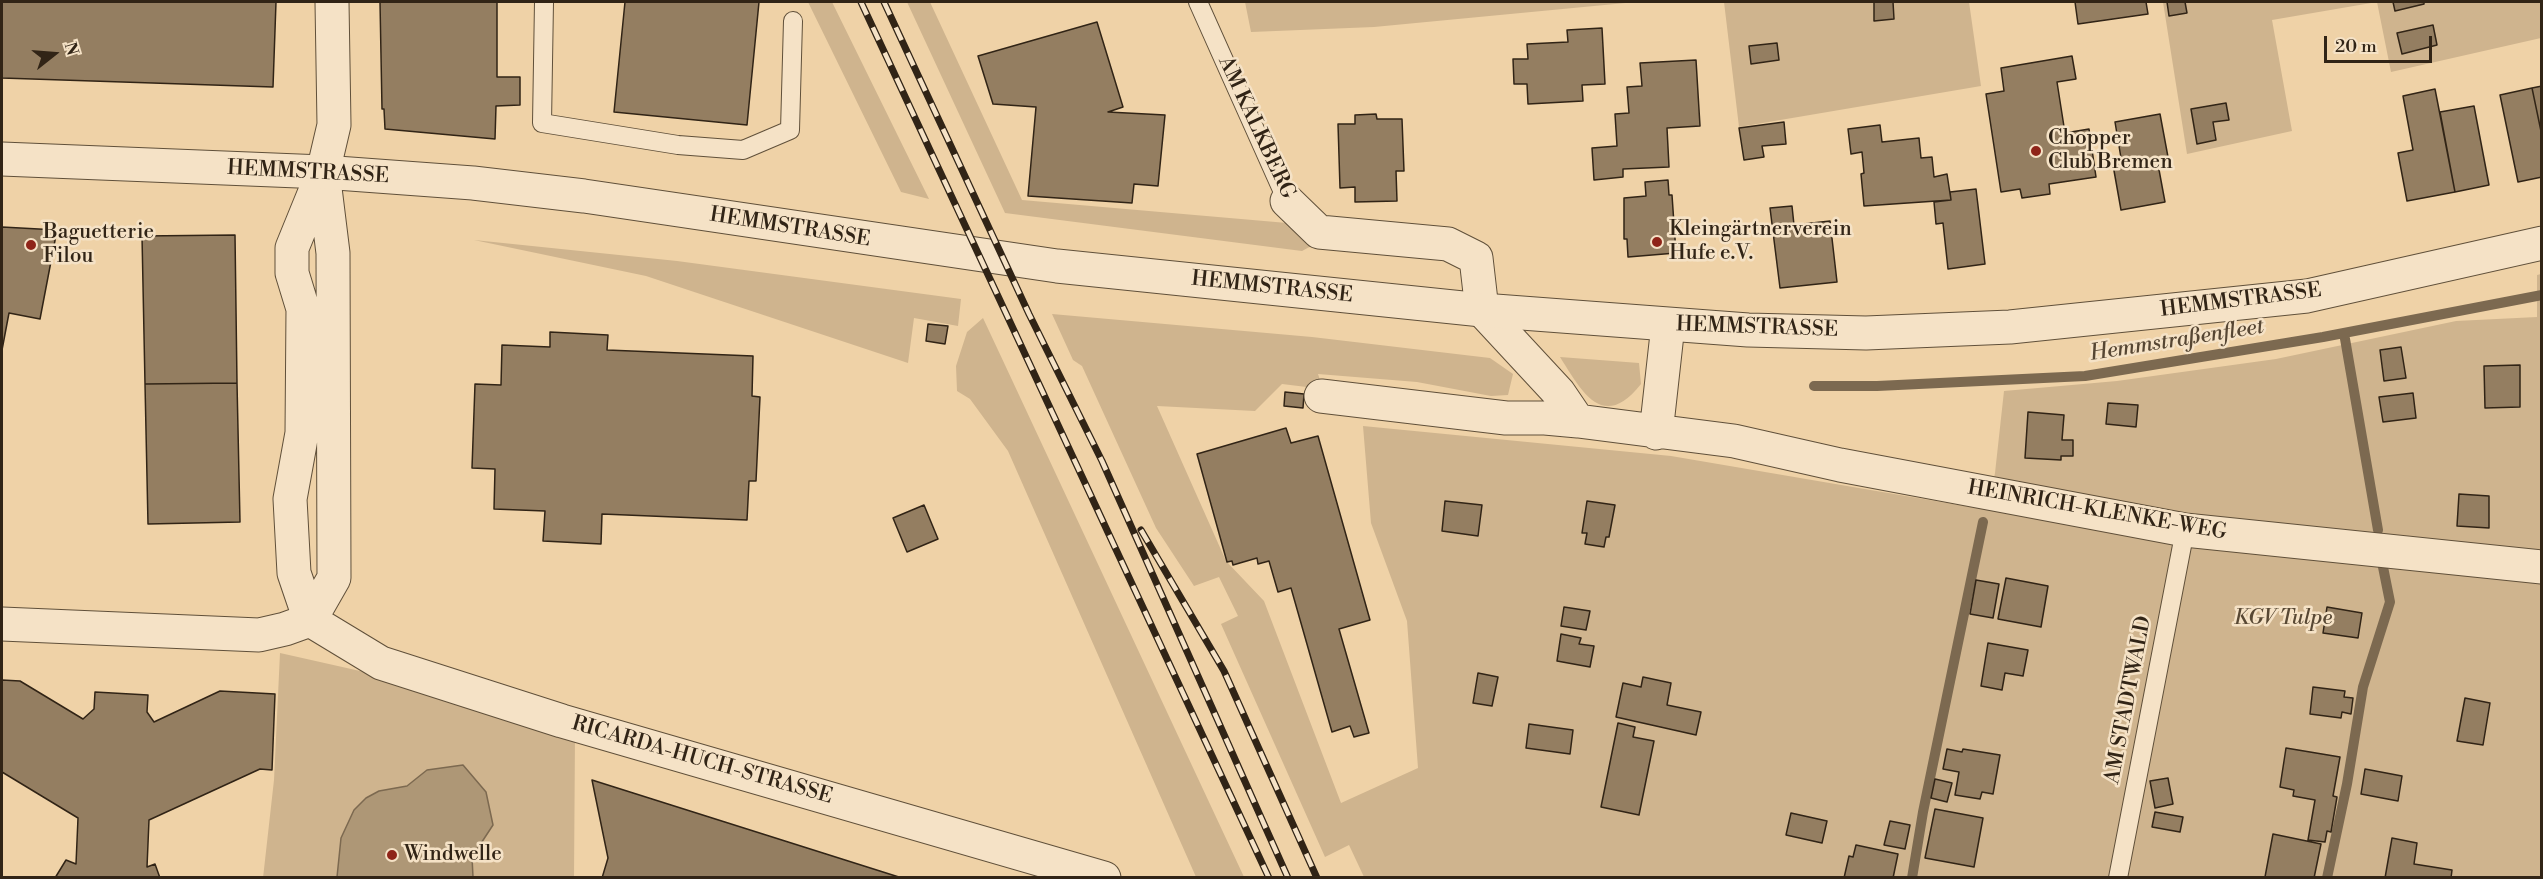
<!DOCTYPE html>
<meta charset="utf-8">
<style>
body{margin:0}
#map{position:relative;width:2543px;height:879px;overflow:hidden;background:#efd2a7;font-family:"Libre Bodoni",serif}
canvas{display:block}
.frame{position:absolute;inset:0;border:3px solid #312416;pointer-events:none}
.north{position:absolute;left:24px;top:24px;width:60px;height:60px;-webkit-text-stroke:4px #f5e2c6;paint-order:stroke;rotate:73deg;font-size:16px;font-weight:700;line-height:24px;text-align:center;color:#312416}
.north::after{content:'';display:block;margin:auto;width:21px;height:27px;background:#312416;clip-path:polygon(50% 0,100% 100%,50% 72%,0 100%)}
.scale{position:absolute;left:2324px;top:36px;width:108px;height:27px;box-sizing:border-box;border:3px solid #312416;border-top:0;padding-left:8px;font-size:18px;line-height:21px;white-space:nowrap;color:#312416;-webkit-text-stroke:4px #f5e2c6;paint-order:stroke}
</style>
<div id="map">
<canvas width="2543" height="879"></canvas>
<div class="frame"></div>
<div class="north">N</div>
<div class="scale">20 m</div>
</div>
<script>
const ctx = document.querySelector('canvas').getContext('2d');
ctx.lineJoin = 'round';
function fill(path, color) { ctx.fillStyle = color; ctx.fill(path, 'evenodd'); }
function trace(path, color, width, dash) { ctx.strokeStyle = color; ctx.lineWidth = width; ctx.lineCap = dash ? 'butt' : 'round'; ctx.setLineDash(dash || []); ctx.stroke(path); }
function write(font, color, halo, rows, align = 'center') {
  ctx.font = font + ' "Libre Bodoni",serif'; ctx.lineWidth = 5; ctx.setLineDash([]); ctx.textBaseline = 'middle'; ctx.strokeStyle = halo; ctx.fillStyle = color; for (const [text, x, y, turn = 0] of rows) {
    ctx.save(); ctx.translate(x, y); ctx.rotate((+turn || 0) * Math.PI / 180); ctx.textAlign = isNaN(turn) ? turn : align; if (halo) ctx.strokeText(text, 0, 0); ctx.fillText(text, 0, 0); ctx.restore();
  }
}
fill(new Path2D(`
 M808,2H832L929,199L901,192Z
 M907,2H930L1022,200L1287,223L1315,244L1302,251L1005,213Z
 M1245,2H1636L1374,27L1251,32Z
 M1724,2H1969L1981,86L1739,127Z
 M2163,2H2541V38L2391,72L2377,2L2272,20L2292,131L2187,154Z
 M474,240L677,261L961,299L958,326L914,318L908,363L646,276Z
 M2541,274V877H1364L1349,845L1325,857L1221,624L1238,616L1219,577L1194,586L1156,528L1082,366L1073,360L1052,314L1312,337L1490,358L1513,374L1508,395L1491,396L1417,382L1318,374L1323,389L1282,384L1255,411L1157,406L1226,561L1264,601L1341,803L1418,768L1407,621L1371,523L1363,426L1671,456L1988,510L1995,473L2004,391L2117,381L2276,359L2456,321L2537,317V275Z
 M983,318L1005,365L1244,877H1196L1008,451L970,399L957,391L956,366L967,332Z
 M1560,357L1639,363L1641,384C1603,432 1582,392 1560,357Z
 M280,653L409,682L575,736L574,877L263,878L274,780Z`), '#cfb48e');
const water = new Path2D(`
 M463,765L486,792L493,825L472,857L473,877H337L341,838L354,810L366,798L379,791L407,786L427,770Z`);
fill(water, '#ae9776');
trace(water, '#7c6950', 1.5);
trace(new Path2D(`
 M2344,333L2378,530
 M1814,386H1877L2085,376L2323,337L2542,295
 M1912,878L1923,812L1983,522
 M2327,878L2347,784L2363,687L2390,602L2383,567`), '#7c6950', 10);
const building = new Path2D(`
 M2,2H276L273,87L2,78Z
 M380,2H497V77H520V105L496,106L495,139L385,129L384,109H382Z
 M625,2H759L747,125L614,112Z
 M1874,2H1893L1894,19L1874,21Z
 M2075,2H2146L2148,14L2078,24Z
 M2167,2H2185L2187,13L2169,16Z
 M2393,2H2424V4L2395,11Z
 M1097,22L1123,107L1108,112L1165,115L1158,186L1134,184L1132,203L1028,196L1036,107L993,104L978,56Z
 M2433,25L2437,45L2402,54L2397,33Z
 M1602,28L1605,84L1582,85L1583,101L1528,104L1527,84H1514L1513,59H1528L1527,44L1568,42L1567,30Z
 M1777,43L1779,60L1751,64L1749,46Z
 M2072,56L2076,79L2057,82L2065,133L2089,129L2096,177L2049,184L2050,194L2022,198L2020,189L2001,192L1986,94L2004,91L2001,68Z
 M1696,60L1700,126L1667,128L1669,167L1623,169V177L1594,180L1592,148L1617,146L1615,114L1629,113L1627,87L1642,86L1640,63Z
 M2542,86V136L2532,88Z
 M2532,88L2542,136V177L2518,182L2500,95Z
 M2435,89L2455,192L2407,201L2398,153L2413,150L2403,96Z
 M2226,103L2229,120L2213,122L2216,140L2197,144L2191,109Z
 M2474,106L2489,185L2455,192L2440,112Z
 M1376,114L1377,119H1402L1404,171H1396L1397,201L1355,202V187L1340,188L1338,124H1355V115Z
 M2160,114L2168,157L2157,159L2165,202L2121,210L2113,165L2122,164L2115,122Z
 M1784,122L1786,144L1762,146L1764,157L1744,160L1739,128Z
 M1880,125L1882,142L1919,138L1921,158L1932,157L1934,177L1947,174L1951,200L1864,206L1861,174L1864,173L1862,152L1851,154L1848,129Z
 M1668,180L1669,195H1672L1676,253L1628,257L1627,239H1624V198L1646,196L1645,182Z
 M1976,189L1985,264L1948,269L1943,223L1936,224L1934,202L1951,200L1950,192Z
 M1792,206L1794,225L1830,221L1837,282L1780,288L1770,208Z
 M2,227L57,230L40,319L9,313L2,350Z
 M235,235L237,383L145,384L142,236Z
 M928,324L948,326L945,344L926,341Z
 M550,332L608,335L607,350L753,356L752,396L760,397L756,481H749L747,520L602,514L601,544L543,541L545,511L494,509L495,469L472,468L475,384L501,385L502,345L550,347Z
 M2401,347L2406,378L2384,381L2380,350Z
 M2520,365V407L2485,408L2484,366Z
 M237,383L240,522L148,524L145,384Z
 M1285,392L1304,394L1303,408L1284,406Z
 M2413,393L2416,418L2383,422L2379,397Z
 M2108,403L2138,405L2136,427L2106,424Z
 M2028,412L2064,415L2062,440H2073V456H2061V460L2025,458Z
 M1286,428L1291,443L1318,436L1370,620L1339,629L1369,733L1354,737L1350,726L1332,732L1291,588L1278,592L1269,561L1258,564L1257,558L1233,565L1232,561L1227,562L1197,454Z
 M2459,494L2489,496V528L2457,526Z
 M1445,501L1482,505L1478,536L1442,531Z
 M1587,501L1615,505L1609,537H1606L1604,547L1585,544L1587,533H1582Z
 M924,505L938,539L907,552L893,518Z
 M2006,578L2048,586L2041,627L1998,619Z
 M1976,580L1999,584L1993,618L1970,614Z
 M1564,607L1590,611L1586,630L1561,626Z
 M2327,607L2362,613L2358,638L2323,633Z
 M1561,634L1581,638L1579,644L1594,646L1590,667L1557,661Z
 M1988,643L2028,650L2023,676L2005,673L2002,690L1981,686Z
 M1478,673L1498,677L1492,706L1473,703Z
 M1643,677L1671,683L1667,705L1701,712L1696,735L1616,717L1623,683L1641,687Z
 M2,680L20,681L83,719L94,709L95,692L148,695L147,712L154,722L220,691L275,694L272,770L260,769L149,820L147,867L155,864L160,878H55L66,860L76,864L78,818L2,772Z
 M2313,687L2345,691L2344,697L2353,698L2351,714L2342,712L2341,718L2310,714Z
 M2465,698L2490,703L2483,745L2457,741Z
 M1618,723L1635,727L1633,737L1654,741L1639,815L1601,807Z
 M1529,724L1573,730L1570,754L1526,748Z
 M2286,748L2340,757L2333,796L2337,797L2331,832L2327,831L2325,842L2308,840L2315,800L2293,796L2294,790L2280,787Z
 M1947,749L1962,752L1963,749L2000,755L1993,794L1982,792L1980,799L1955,795L1959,772L1943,769Z
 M2365,769L2402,776L2398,801L2361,794Z
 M2168,778L2173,804L2155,808L2150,781Z
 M1935,779L1952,783L1947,802L1931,798Z
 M592,780L902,878H602L608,858Z
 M1935,809L1983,818L1974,867L1925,858Z
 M2155,812L2183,817L2180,832L2152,827Z
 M1791,813L1827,821L1822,843L1786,835Z
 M1890,821L1910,825L1905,849L1884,845Z
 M2273,834L2321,844L2314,878L2265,877Z
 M2392,838L2417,843L2414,864L2452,870L2451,878H2385Z
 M1856,845L1898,854L1893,878H1844L1849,856L1853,857Z`);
fill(building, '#947e61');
trace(building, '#312416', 1.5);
const service = new Path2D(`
 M544,2L542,123L678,145L743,150L790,130L793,21
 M1198,2L1287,201
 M2118,878L2185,530`);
const minor = new Path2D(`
 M1287,201L1319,232L1448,244L1476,258L1482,310L1559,393L1578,421
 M1321,396L1506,418H1545L1578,421L1734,441L1840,465L2185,530L2542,567
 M1656,433L1668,325
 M310,620L381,663L562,721L1104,878
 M310,620L294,573L290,499L302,433L303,309L292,273V248L323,172L334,125L332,2
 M2,624L259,635L285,629L310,620L334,578L333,253L323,172`);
const tertiary = new Path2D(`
 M2,159L323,172L473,183L584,196L1057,266L1482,310L1748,330L1866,333L2010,327L2307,296L2542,243`);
trace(service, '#60503a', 20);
trace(minor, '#60503a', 35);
trace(tertiary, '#60503a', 35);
trace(service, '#f5e2c6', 18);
trace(minor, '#f5e2c6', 33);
trace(tertiary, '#f5e2c6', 33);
const rail = new Path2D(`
 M861,2L1269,878
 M884,2L1029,314L1102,461L1288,878
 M1141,530L1224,671L1317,878`);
trace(rail, '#312416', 7);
trace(rail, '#f5e2c6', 4.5, [14]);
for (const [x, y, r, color] of [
 [2036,151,6,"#8f2418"],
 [1657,242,6,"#8f2418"],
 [31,245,6,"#8f2418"],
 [392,855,6,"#8f2418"]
]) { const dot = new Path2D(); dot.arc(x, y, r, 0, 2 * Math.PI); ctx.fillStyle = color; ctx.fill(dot); trace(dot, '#f5e2c6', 2); }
write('21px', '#312416', '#f5e2c6', [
 ["AM KALKBERG",1256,128,65],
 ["HEMMSTRASSE",308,173,3],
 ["HEMMSTRASSE",790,228,9],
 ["HEMMSTRASSE",1272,288,6],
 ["HEMMSTRASSE",2241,301,-7],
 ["HEMMSTRASSE",1757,328,2],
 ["HEINRICH-KLENKE-WEG",2097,511,10],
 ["AM STADTWALD",2129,700,-79],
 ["RICARDA-HUCH-STRASSE",702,761,16]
]);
write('21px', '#312416', '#f5e2c6', [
 ["Chopper",2048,139],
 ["Club Bremen",2048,163],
 ["Kleingärtnerverein",1669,230],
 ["Hufe e.V.",1669,254],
 ["Baguetterie",43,233],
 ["Filou",43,257],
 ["Windwelle",404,855]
], 'left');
write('italic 21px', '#584834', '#f5e2c6', [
 ["KGV Tulpe",2283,619]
]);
write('italic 22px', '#564633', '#f5e2c6', [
 ["Hemmstraßenfleet",2177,341,-9]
]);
</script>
